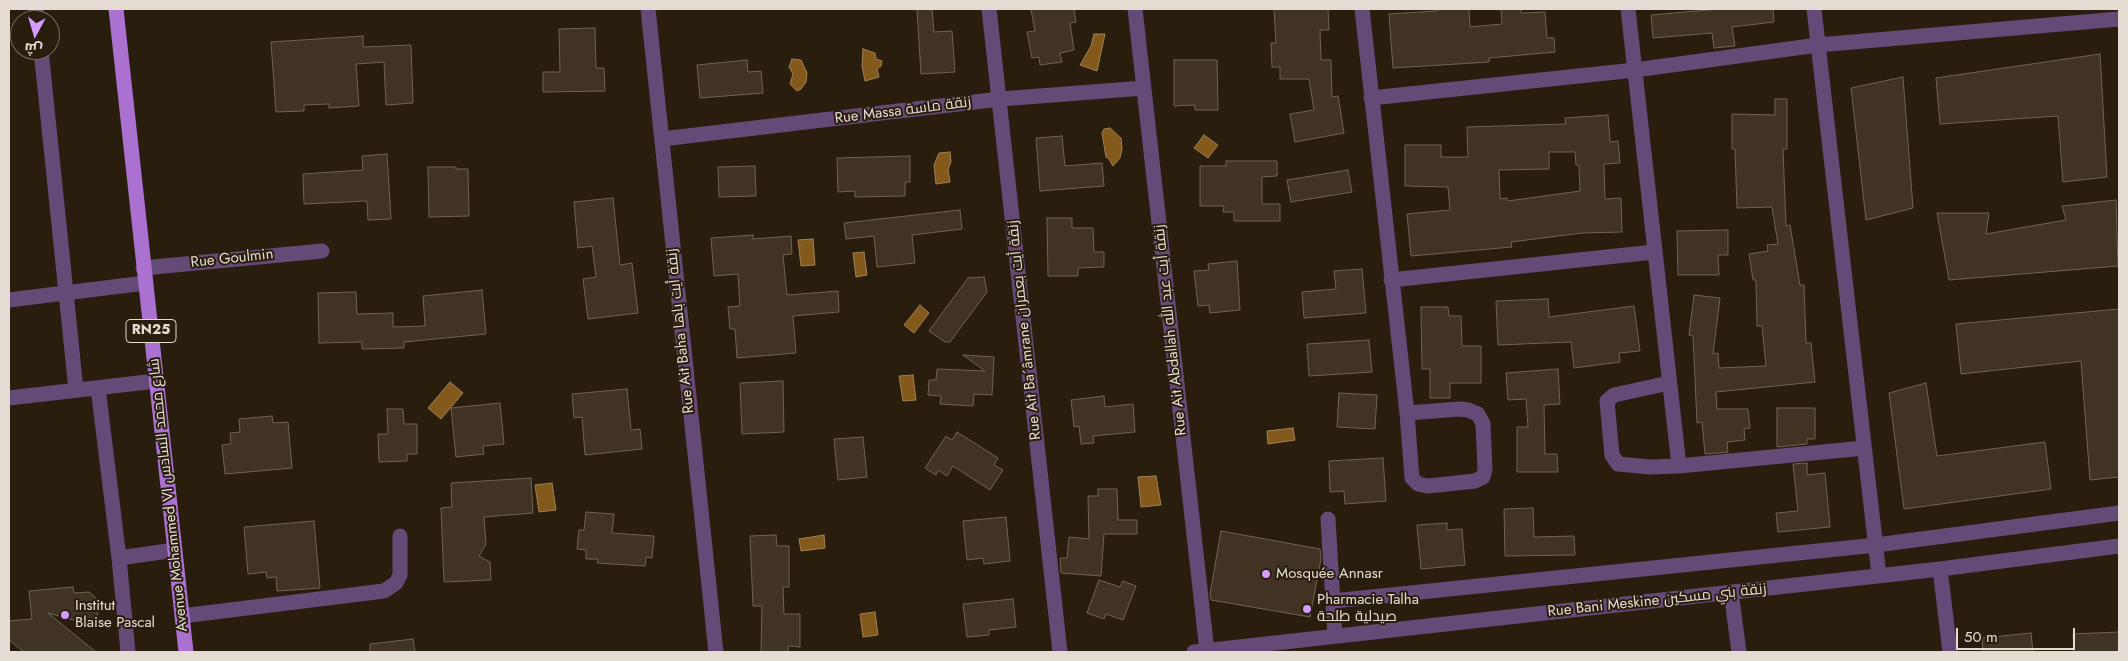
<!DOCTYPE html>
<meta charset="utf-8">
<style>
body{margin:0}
#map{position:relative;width:2128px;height:661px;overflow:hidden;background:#291d0e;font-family:Jost,Cairo,sans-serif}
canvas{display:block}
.frame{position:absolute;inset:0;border:10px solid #e4dcd2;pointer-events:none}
.north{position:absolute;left:10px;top:10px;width:50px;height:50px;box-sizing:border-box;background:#291d0e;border:1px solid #74695c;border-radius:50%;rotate:186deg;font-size:14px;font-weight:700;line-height:20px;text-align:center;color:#e4dcd2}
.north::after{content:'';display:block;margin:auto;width:18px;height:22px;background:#d49cfc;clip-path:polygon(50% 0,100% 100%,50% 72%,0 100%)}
.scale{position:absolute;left:1956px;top:628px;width:119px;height:22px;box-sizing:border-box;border:2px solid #e4dcd2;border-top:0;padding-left:6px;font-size:15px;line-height:18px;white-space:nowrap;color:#e4dcd2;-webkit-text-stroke:4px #291d0e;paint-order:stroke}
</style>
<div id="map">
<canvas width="2128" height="661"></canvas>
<div class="frame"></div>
<div class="north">ش</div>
<div class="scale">50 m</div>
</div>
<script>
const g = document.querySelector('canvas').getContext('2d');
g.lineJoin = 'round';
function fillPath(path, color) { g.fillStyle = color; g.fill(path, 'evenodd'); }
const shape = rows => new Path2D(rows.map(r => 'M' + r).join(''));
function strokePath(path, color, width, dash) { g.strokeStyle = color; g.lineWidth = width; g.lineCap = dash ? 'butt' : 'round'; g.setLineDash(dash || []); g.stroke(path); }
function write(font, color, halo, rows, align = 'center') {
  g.font = font + ' Jost,Cairo,sans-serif'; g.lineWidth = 4; g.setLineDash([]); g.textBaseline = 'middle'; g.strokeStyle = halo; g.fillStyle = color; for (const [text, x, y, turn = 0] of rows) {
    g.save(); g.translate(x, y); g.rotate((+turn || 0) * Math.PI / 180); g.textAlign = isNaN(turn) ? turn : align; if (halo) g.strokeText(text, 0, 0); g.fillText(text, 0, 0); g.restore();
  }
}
const water = shape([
 [1094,34,1105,34,1097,71,1080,65,1091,46,1094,34],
 [863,49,875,53,876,59,882,61,881,66,877,69,879,77,865,81,862,66,863,49],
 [792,59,801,60,807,73,806,82,801,89,797,91,790,84,793,74,789,67,792,59],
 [1110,128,1121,138,1122,148,1120,158,1113,166,1109,159,1106,157,1102,133,1104,129,1110,128],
 [1204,135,1218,145,1208,158,1194,148,1204,135],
 [950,152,951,162,948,169,950,182,936,184,934,165,939,153,950,152],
 [813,239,815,265,801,266,798,240,813,239],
 [864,252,867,275,856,277,853,253,864,252],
 [920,305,929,313,914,333,904,325,920,305],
 [913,375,916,400,903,401,899,376,913,375],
 [450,382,463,393,441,419,428,408,450,382],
 [1293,428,1295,440,1268,444,1267,431,1293,428],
 [1156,476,1161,505,1141,507,1138,477,1156,476],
 [552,483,556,510,539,512,535,485,552,483],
 [824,535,825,548,801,551,799,539,824,535],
 [875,612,878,635,863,637,860,614,875,612]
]);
const building = shape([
 [917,9,932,9,934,32,952,31,955,72,921,74,917,9],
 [1031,9,1074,9,1076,22,1070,23,1074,50,1060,53,1062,62,1040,65,1039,57,1032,58,1027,32,1035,31,1031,9],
 [1274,9,1328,9,1329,30,1320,30,1321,60,1331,60,1332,97,1338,96,1344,133,1295,142,1290,114,1314,110,1309,79,1280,79,1280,67,1272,67,1271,43,1276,43,1274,9],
 [1437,9,1469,9,1470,27,1502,24,1501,9,1521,9,1521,13,1545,12,1547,38,1554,38,1555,52,1489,58,1489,62,1393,68,1389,14,1437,11,1437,9],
 [1719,9,1773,9,1774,22,1732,27,1735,46,1714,48,1712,33,1653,38,1651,15,1719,9],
 [595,28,596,68,604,68,605,91,543,92,543,72,560,72,559,29,595,28],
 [363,36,363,47,411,45,413,103,386,105,384,62,356,64,359,106,329,108,329,104,304,105,304,111,276,112,271,42,363,36],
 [2100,54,2107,177,2063,182,2058,116,1940,124,1936,78,2100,54],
 [747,60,748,72,761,71,763,93,700,98,697,65,747,60],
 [1174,60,1217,60,1218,110,1195,110,1195,105,1174,106,1174,60],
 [1903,77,1913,208,1866,220,1851,88,1903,77],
 [1775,99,1787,99,1787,149,1783,149,1786,226,1790,225,1800,285,1804,285,1806,343,1811,343,1815,382,1716,392,1717,409,1748,409,1750,428,1744,429,1745,440,1727,442,1728,452,1705,454,1702,422,1697,423,1693,336,1689,335,1694,295,1720,298,1713,354,1718,353,1719,368,1766,366,1762,326,1757,326,1756,280,1753,280,1749,254,1768,251,1767,245,1778,244,1772,207,1737,208,1735,149,1732,149,1732,114,1775,115,1775,99],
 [1608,115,1610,142,1618,141,1620,163,1604,164,1605,199,1621,198,1622,232,1582,233,1511,242,1512,247,1411,256,1407,214,1450,210,1448,187,1405,186,1405,145,1441,145,1441,157,1468,157,1467,127,1566,124,1565,118,1608,115],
 [1549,152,1575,152,1576,165,1579,165,1580,191,1508,201,1507,198,1500,199,1499,170,1549,169,1549,152],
 [1062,136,1065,166,1102,163,1104,186,1040,191,1036,138,1062,136],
 [387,154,391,219,368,220,367,201,304,204,303,174,363,170,362,156,387,154],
 [910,156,910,182,905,182,905,196,855,197,855,191,838,192,837,158,910,156],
 [1226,161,1277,161,1277,176,1262,177,1262,204,1280,204,1280,221,1234,221,1234,212,1223,212,1224,206,1200,206,1200,166,1226,166,1226,161],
 [755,166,756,196,719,197,718,167,755,166],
 [428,167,456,167,456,169,468,169,469,216,429,217,428,167],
 [1348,170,1352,192,1291,202,1287,180,1348,170],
 [613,198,620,265,632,263,638,313,588,319,583,279,596,277,592,246,578,248,574,202,613,198],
 [2116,200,2118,266,1949,280,1937,213,1989,213,1986,234,2066,220,2062,206,2116,200],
 [960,210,962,229,912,235,915,263,877,267,874,236,846,239,844,223,960,210],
 [1047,218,1072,218,1072,228,1093,228,1094,252,1104,252,1104,267,1078,268,1078,276,1048,276,1047,218],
 [1728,230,1728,255,1718,255,1719,275,1678,275,1677,231,1728,230],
 [753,235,753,239,791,236,792,254,783,255,787,295,838,291,839,312,793,316,796,353,737,358,735,329,730,329,728,307,740,306,738,274,714,276,711,238,753,235],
 [1237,261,1240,310,1210,313,1209,305,1198,306,1194,271,1209,270,1208,264,1237,261],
 [1362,269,1366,313,1304,318,1302,292,1336,289,1334,271,1362,269],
 [984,277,987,292,950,342,945,342,929,331,968,278,984,277],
 [482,290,486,334,404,342,404,348,362,349,362,342,319,343,318,293,356,292,357,314,393,313,393,327,425,326,423,296,482,290],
 [1548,299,1549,317,1634,306,1640,351,1619,353,1620,362,1574,368,1571,342,1498,345,1496,301,1548,299],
 [1421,307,1448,307,1449,316,1461,316,1462,346,1481,346,1481,383,1450,383,1450,398,1430,398,1430,369,1422,369,1421,307],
 [2119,309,2119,477,2090,480,2081,361,1961,374,1956,324,2119,309],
 [1369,340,1372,372,1309,376,1307,344,1369,340],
 [963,355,994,357,992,395,974,394,973,406,940,404,941,396,928,395,929,380,936,380,937,369,985,371,963,355],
 [1558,369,1560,404,1544,405,1545,454,1557,454,1558,472,1517,472,1517,427,1528,427,1526,399,1508,400,1506,373,1558,369],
 [783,381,784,432,742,434,740,383,783,381],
 [1926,383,1937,456,2045,442,2051,489,1904,509,1889,393,1926,383],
 [627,389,631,430,640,429,642,449,585,455,582,417,574,418,572,394,627,389],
 [1339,393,1377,395,1375,429,1337,427,1339,393],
 [1104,396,1105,407,1133,404,1135,432,1093,436,1094,443,1081,444,1079,426,1074,427,1071,400,1104,396],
 [500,403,504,444,483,446,484,454,456,457,451,408,500,403],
 [1777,408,1815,408,1815,439,1807,439,1807,444,1777,447,1777,408],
 [387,409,403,409,404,424,417,424,417,454,407,454,407,461,379,462,378,434,388,434,387,409],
 [272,416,273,423,288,422,292,468,225,474,222,445,231,444,230,433,240,432,239,419,272,416],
 [957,432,998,458,994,465,1003,470,990,490,953,466,947,476,938,470,936,475,925,468,946,436,952,440,957,432],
 [863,437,867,477,838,480,834,439,863,437],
 [1383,458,1386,501,1345,504,1344,491,1330,492,1329,461,1383,458],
 [1807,463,1807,475,1825,473,1830,527,1778,532,1776,513,1798,511,1793,464,1807,463],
 [531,478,533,513,484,517,486,544,479,556,490,562,491,580,444,582,441,508,452,507,451,483,531,478],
 [1098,489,1117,489,1118,520,1137,520,1137,534,1104,534,1101,576,1061,573,1060,558,1067,558,1069,537,1089,539,1088,496,1098,496,1098,489],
 [1533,508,1534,537,1574,536,1575,555,1505,556,1504,509,1533,508],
 [586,512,614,514,612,533,654,536,652,558,646,557,645,566,597,563,598,559,586,559,586,550,577,549,579,530,584,530,586,512],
 [1006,517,1010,561,984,564,983,558,967,560,963,521,1006,517],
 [314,521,320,588,277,591,276,577,267,578,266,572,248,574,244,527,314,521],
 [1447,523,1447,530,1462,529,1465,565,1421,569,1417,525,1447,523],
 [1221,531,1320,549,1321,559,1310,617,1211,600,1210,594,1221,531],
 [776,535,777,546,789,546,789,587,783,587,784,614,800,614,800,647,788,646,788,652,761,652,762,606,753,606,750,536,776,535],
 [1099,580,1120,587,1123,581,1136,586,1123,620,1106,614,1104,619,1087,613,1099,580],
 [73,587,74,593,89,592,99,601,100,609,97,612,99,627,48,613,96,652,24,652,9,640,9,621,32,619,29,591,73,587],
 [1013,599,1016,627,989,630,989,635,967,637,963,604,1013,599],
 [2119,632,2119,652,2074,652,2073,634,2119,632],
 [2031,633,2033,652,1983,652,1982,638,2031,633],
 [413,639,415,652,370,652,370,644,413,639]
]);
const minor = shape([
 [36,9,37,20],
 [648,9,716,652],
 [989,9,1060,652],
 [1135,9,1207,651],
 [1362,9,1407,413,1412,478,1418,484,1428,486,1475,481,1483,477,1485,469,1483,424,1478,414,1468,410,1460,409,1407,413],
 [1628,9,1679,466],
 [1814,9,1879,575],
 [41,50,76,390],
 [1371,98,1635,70,1818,45,2119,19],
 [662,139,1000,99,1144,88],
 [143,268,322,251],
 [1391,280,1654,252],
 [9,300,145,283],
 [1669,383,1614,395,1607,401,1612,455,1618,464,1650,467,1679,466,1864,448],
 [98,388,119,558,128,652],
 [9,398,156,381],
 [1328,519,1335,636],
 [119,558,175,550],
 [1940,569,1950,652],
 [1731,592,1739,652],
 [1333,601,1876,545,2119,513],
 [182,616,384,591,396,583,400,575,400,536],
 [1194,652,1940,569,2119,546]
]);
const major = shape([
 [116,9,186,652]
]);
const markers = [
 [1266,574,5,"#d49cfc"],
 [1307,609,5,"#d49cfc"],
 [65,615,5,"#d49cfc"]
];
const shields = [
 [151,331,50]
];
const shieldNames = [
 ["RN25",151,331]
];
const streetNames = [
 ["Rue Massa زنقة ماسة",903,111,-7],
 ["Rue Goulmin",232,259,-6],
 ["Rue Ait Ba´âmrane زنقة أيت بعمران",1025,330,-96],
 ["Rue Ait Abdallah زنقة أيت عبد الله",1171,330,-96],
 ["Rue Ait Baha زنقة أيت باها",681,331,-96],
 ["Avenue Mohammed VI شارع محمد السادس",169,495,-96],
 ["Rue Bani Meskine زنقة بني مسكين",1657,601,-6]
];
const poiNames = [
 ["Mosquée Annasr",1276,574],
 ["Pharmacie Talha",1317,600],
 ["صيدلية طلحة",1317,617],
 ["Institut",75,606],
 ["Blaise Pascal",75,623]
];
fillPath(water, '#835a1c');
strokePath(water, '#a08153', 1);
fillPath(building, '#403323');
strokePath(building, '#716351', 1);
strokePath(minor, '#654a78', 15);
strokePath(major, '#aa71d1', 15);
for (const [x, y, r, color] of markers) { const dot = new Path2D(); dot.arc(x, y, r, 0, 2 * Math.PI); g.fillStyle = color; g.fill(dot); strokePath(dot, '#291d0e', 2); }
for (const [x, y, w] of shields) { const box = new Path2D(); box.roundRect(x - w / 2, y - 11.5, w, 23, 4); g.fillStyle = '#291d0e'; g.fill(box); strokePath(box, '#e4dcd2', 1); }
write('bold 14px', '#e4dcd2', null, shieldNames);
write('15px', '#e4dcd2', '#291d0e', streetNames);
write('15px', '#e4dcd2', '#291d0e', poiNames, 'left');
</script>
